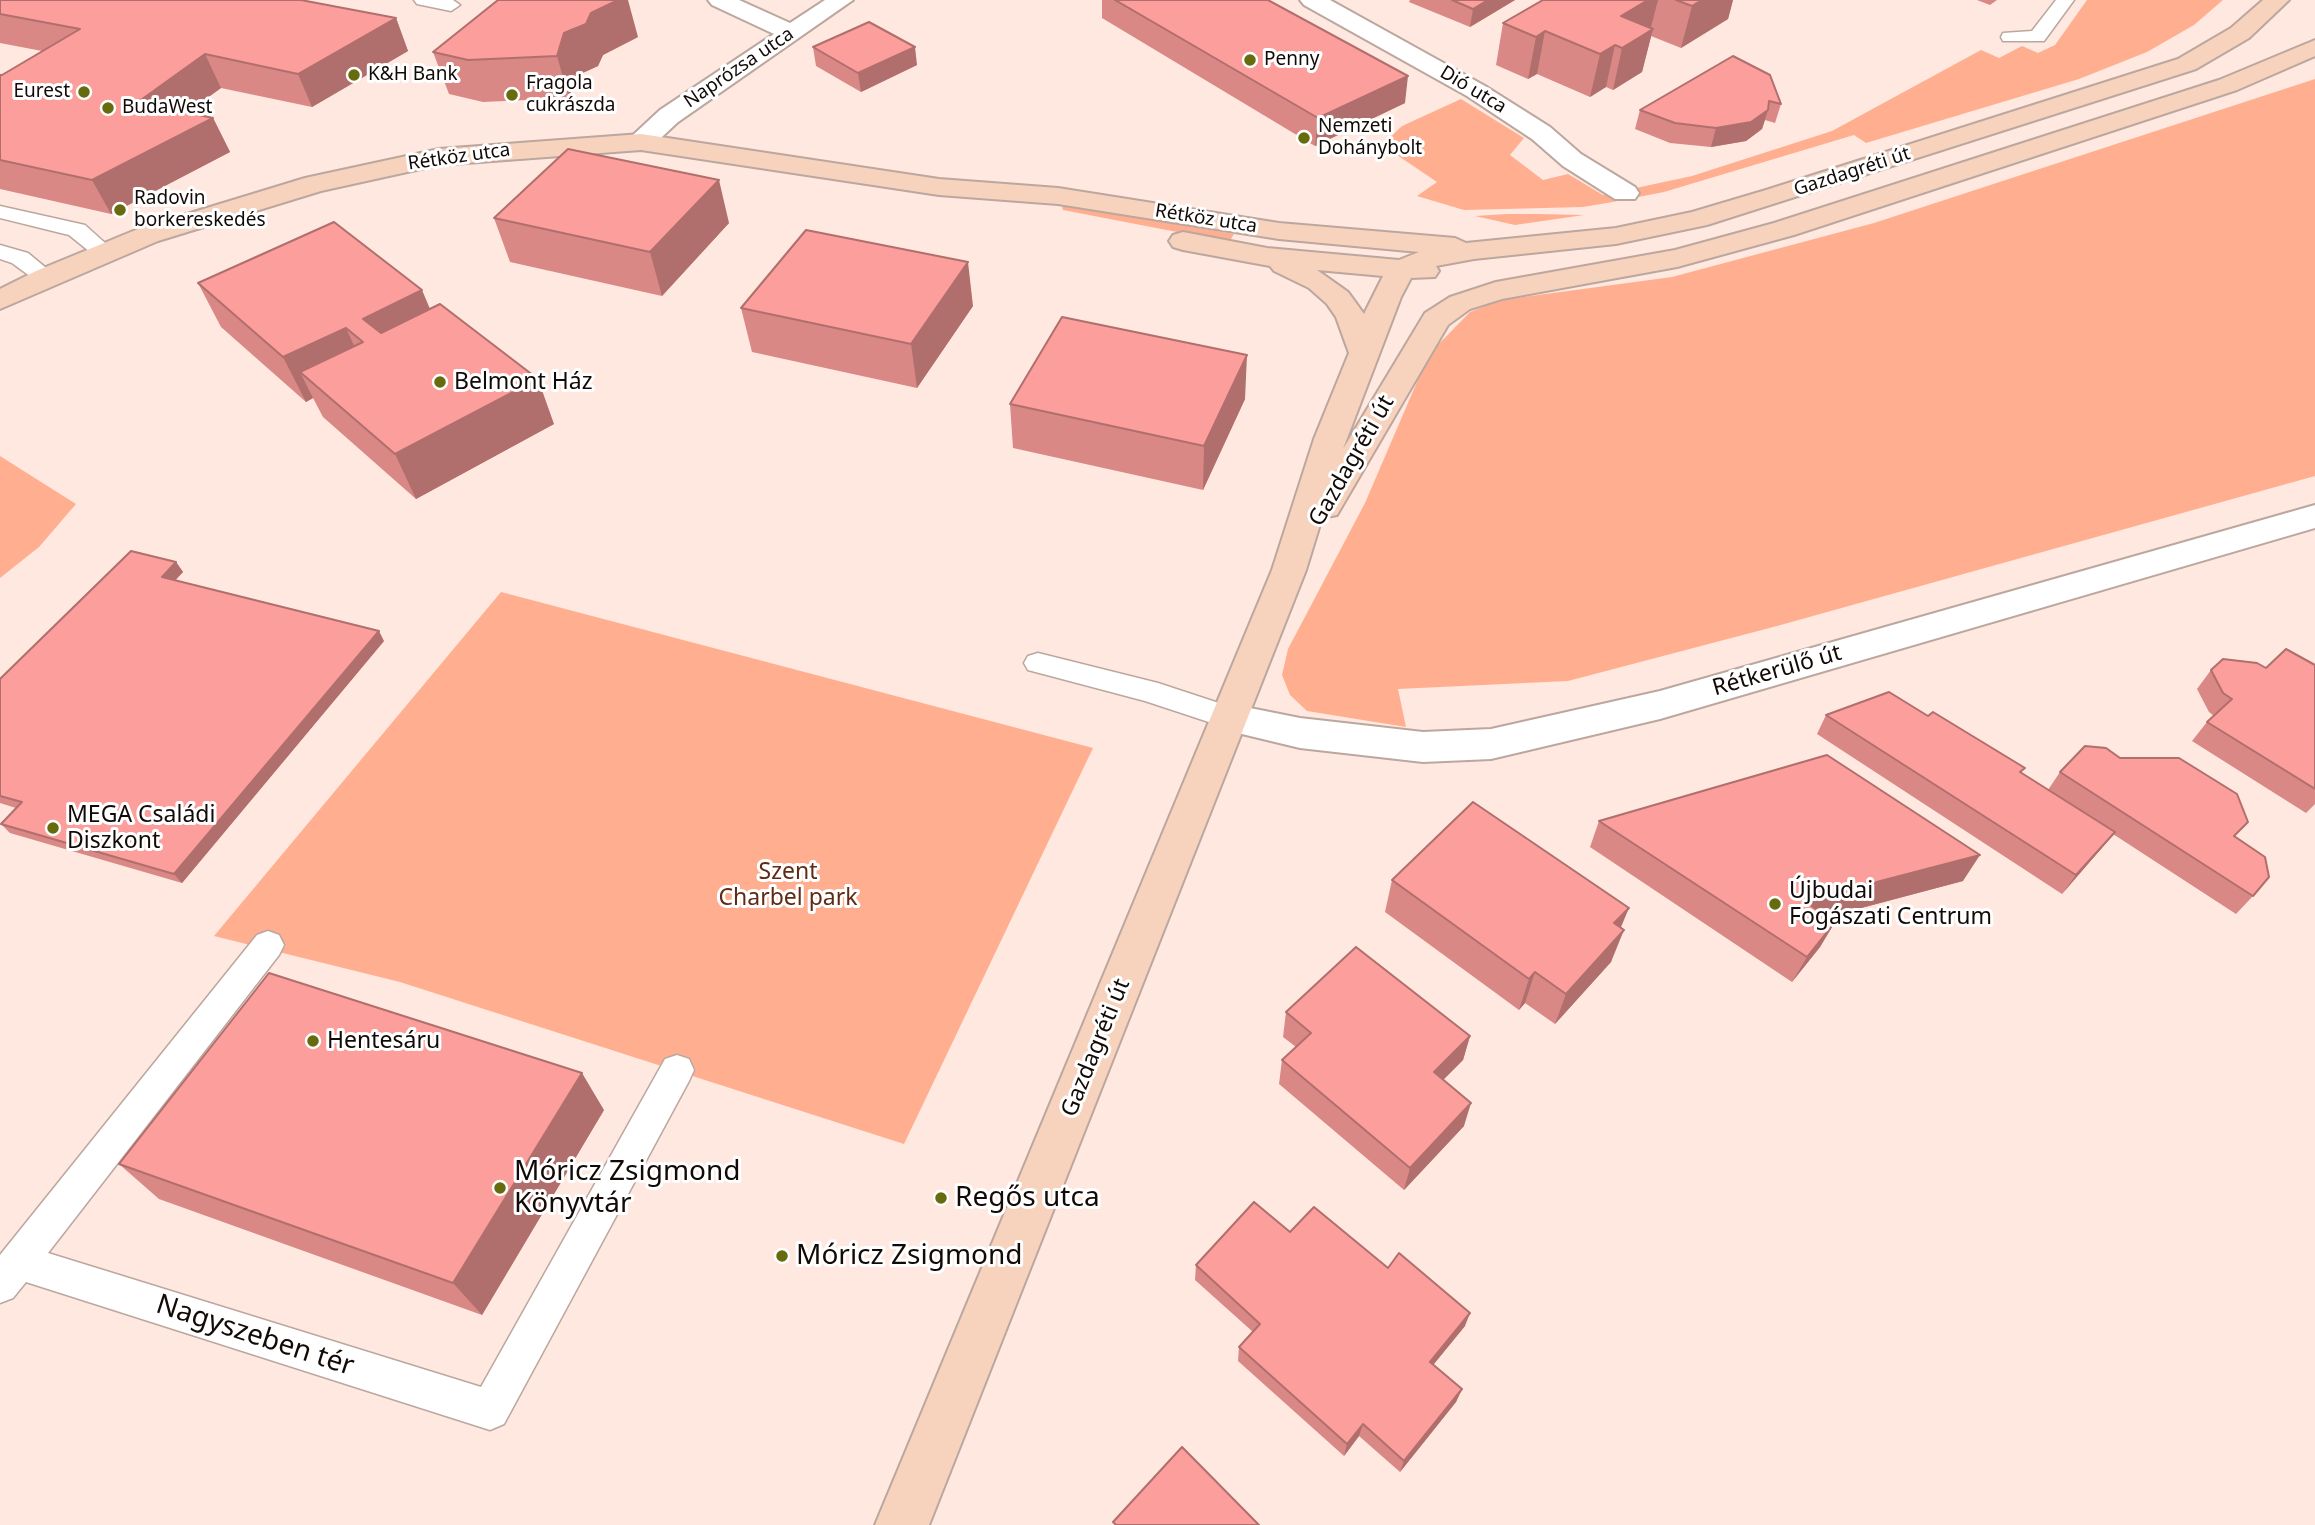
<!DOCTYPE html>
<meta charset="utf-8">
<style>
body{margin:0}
canvas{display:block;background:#fee8df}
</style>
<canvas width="2315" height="1525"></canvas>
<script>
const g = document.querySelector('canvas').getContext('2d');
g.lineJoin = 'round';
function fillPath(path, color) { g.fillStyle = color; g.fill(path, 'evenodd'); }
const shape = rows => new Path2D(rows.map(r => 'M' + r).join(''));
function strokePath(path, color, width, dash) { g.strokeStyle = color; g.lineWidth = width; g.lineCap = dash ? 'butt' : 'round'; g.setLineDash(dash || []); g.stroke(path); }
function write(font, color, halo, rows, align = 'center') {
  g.font = font + ' "Noto Sans",sans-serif'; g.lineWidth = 6; g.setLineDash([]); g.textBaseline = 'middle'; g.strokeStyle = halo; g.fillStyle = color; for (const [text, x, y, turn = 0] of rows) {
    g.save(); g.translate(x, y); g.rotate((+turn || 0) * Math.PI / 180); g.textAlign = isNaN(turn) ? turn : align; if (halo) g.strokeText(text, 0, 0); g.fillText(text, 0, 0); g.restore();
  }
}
const green = shape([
 [2087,0,2223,0,2194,25,2147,52,2079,79,1866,143,1854,135,1664,192,1607,203,1583,207,1464,210,1417,196,1437,182,1382,145,1402,126,1461,99,1524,138,1510,155,1543,180,1568,174,1603,195,1692,176,1832,131,1981,50,1999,58,2022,46,2038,53,2055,45],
 [2315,79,2315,476,1777,626,1568,681,1398,689,1406,727,1307,711,1290,695,1282,675,1288,649,1365,503,1429,354,1470,312,1501,300,1672,277,1874,223],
 [1067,206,1234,234,1229,242,1063,210,1062,207],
 [1507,214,1537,214,1584,215,1515,225,1475,216],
 [0,456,76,504,39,547,0,578],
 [501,592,1093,748,904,1144,400,982,214,936]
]);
const lane = shape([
 [414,0,453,0,460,5,451,11,417,4,414,0],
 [2056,0,2074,0,2044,41,2003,41,2001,37,2003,33,2032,31,2056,0],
 [0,206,85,225,114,251,111,256,95,256,69,235,0,218,0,206],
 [0,245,28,253,57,277,54,282,38,282,12,263,0,259,0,245],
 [1038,653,1158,683,1240,710,1245,718,1240,726,1230,729,1145,701,1028,670,1024,663,1028,656,1038,653],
 [268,931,279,935,284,945,279,955,48,1253,481,1387,665,1059,677,1055,689,1059,694,1070,689,1081,504,1424,490,1430,26,1282,13,1298,0,1303,0,1255,257,935,268,931]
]);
const street = shape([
 [708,0,739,0,790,23,825,0,853,0,678,122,650,148,632,148,628,142,632,136,660,110,774,34,712,5,708,0],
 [1300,0,1330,0,1485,86,1550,127,1581,154,1635,187,1639,193,1635,199,1615,199,1563,166,1532,139,1467,96,1304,5,1300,0],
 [2315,505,2315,528,1660,719,1491,759,1423,762,1300,748,1217,728,1211,718,1217,708,1230,704,1300,718,1423,732,1491,729,1660,691,2315,505]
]);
const secondary = shape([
 [2263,0,2289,0,2249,38,2196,69,1707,225,1616,244,1474,259,1436,266,1439,271,1435,277,1411,278,1401,297,1343,449,1425,313,1450,297,1496,282,1675,250,1774,223,2219,80,2315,40,2315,56,2237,90,1794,235,1677,267,1502,299,1470,309,1448,325,1337,515,1322,518,1306,570,929,1525,875,1525,1272,570,1314,439,1349,353,1336,317,1327,304,1309,288,1274,271,1270,266,1183,250,1173,247,1169,241,1173,235,1183,232,1267,248,1399,260,1419,252,1279,239,1058,204,939,195,641,150,439,165,321,191,158,241,0,309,0,289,36,271,138,229,305,178,439,149,641,134,939,179,1058,188,1279,223,1455,238,1466,243,1616,228,1692,212,1766,190,2178,59,2231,28,2263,0],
 [1317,270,1383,276,1364,314,1348,292,1317,270]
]);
const wall = shape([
 [0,0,396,18,408,51,312,107,221,88,187,112,213,118,230,152,111,214,0,189,0,75,2,75,42,51,0,43],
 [1102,0,1268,0,1405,103,1315,146,1102,18],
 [1410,0,1515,0,1470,27,1409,2],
 [1543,0,1733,0,1728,19,1681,48,1651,36,1642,72,1613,90,1606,87,1590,97,1537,74,1528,79,1496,65,1503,23],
 [1977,0,1997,0,1990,5],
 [638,37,603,55,598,66,576,76,569,98,483,102,449,94,433,52],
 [813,47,917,65,861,92,816,66],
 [1733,56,1781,104,1775,123,1765,120,1762,129,1746,141,1711,147,1670,143,1635,129,1640,110],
 [494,218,729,223,662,296,510,262],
 [198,283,430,309,554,424,416,499,323,417,313,398,306,402,221,327],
 [973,306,917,388,752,352,741,308],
 [1245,399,1203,490,1013,448,1010,404],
 [176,562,183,572,175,581,384,641,182,883,10,833,1,824,16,808,0,803,0,679],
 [2315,665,2315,804,2306,813,2192,741,2207,722,2214,716,2209,712,2197,689,2211,670],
 [1826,715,2022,773,2048,790,2060,772,2235,837,2253,896,2236,914,2113,834,2100,850,2062,894,1817,734],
 [1599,821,1963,881,1827,917,1835,922,1820,947,1792,982,1590,847],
 [1392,880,1620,928,1611,962,1555,1024,1525,1003,1519,1010,1385,912],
 [1286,1012,1470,1036,1463,1060,1443,1080,1464,1126,1404,1190,1279,1084,1282,1060,1296,1047,1283,1037],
 [604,1110,482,1315,159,1199,119,1164],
 [1290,1232,1388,1268,1465,1326,1433,1365,1462,1389,1456,1402,1400,1472,1359,1436,1344,1456,1238,1361,1239,1347,1253,1332,1195,1280,1196,1265]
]);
const shadedWall = shape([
 [618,0,628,0,638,37,603,55,598,66,576,76,569,98,557,56,564,33,591,13],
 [1488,0,1515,0,1470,27,1473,9],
 [1648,0,1658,0,1650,31,1653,29,1642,72,1613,90,1622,48,1615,45,1606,87,1590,97,1600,54,1621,16],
 [1702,0,1733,0,1728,19,1681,48,1692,6],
 [396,18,408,51,312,107,298,74],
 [1545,31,1537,74,1528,79,1536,37],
 [915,47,917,65,861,92,858,73],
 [205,54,221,88,155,136,138,102],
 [1408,76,1405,103,1315,146,1318,118],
 [1768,110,1762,129,1746,141,1711,147,1716,128],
 [213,118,230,152,111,214,92,180],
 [719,180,729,223,662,296,650,252],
 [968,262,973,306,917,388,911,344],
 [422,290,441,335,383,363,363,319],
 [346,328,366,372,300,372,313,398,306,402,283,357],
 [1247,355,1245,399,1203,490,1204,446],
 [538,379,554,424,416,499,395,454],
 [176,562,183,572,168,587,162,577],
 [379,631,384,641,182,883,174,874],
 [2115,832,2100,850,2062,894,2076,875],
 [1980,855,1963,881,1790,927,1804,901],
 [1629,908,1616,939,1624,930,1611,962,1555,1024,1566,994,1614,923],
 [1835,922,1820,947,1792,982,1807,957],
 [1535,972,1525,1003,1519,1010,1529,979],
 [1470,1036,1463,1060,1427,1096,1434,1072],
 [582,1073,604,1110,482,1315,453,1283],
 [1471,1103,1464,1126,1404,1190,1410,1168],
 [1470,1313,1465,1326,1425,1375,1430,1362],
 [1462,1389,1456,1402,1400,1472,1404,1461],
 [1363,1424,1359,1436,1344,1456,1347,1444]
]);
const building = shape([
 [0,0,301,0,396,18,298,74,205,54,138,102,213,118,92,180,0,160,0,75,2,75,80,29,0,14,0,0],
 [498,0,618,0,591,13,586,24,564,33,557,56,468,60,433,52,498,0],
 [1115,0,1268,0,1408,76,1318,118,1115,0],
 [1452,0,1488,0,1473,9,1452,0],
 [1543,0,1648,0,1621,16,1653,29,1622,48,1615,45,1600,54,1545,31,1536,37,1503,23,1543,0],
 [1676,0,1702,0,1692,6,1676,0],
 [869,22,915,47,858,73,813,47,869,22],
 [1733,56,1770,75,1781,104,1769,101,1768,110,1751,122,1716,128,1675,123,1640,110,1733,56],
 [568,149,719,180,650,252,494,218,568,149],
 [334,222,422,290,363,319,381,333,440,304,538,379,395,454,300,372,363,342,346,328,283,357,198,283,334,222],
 [806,230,968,262,911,344,741,308,806,230],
 [1062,317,1247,355,1204,446,1010,404,1062,317],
 [131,551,176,562,162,577,379,631,174,874,1,824,22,802,0,796,0,679,131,551],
 [2286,649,2315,665,2315,789,2207,722,2232,699,2223,693,2211,670,2223,659,2257,663,2266,668,2286,649],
 [1889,692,1928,716,1933,712,2025,768,2020,772,2115,832,2076,875,1826,715,1889,692],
 [2085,746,2106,748,2120,758,2179,758,2237,794,2248,822,2234,836,2265,857,2269,877,2253,896,2060,772,2085,746],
 [1827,755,1980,855,1804,901,1835,922,1807,957,1599,821,1827,755],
 [1473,802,1629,908,1614,923,1624,930,1566,994,1535,972,1529,979,1392,880,1473,802],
 [1356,947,1470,1036,1434,1072,1471,1103,1410,1168,1282,1060,1311,1033,1286,1012,1356,947],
 [269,973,582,1073,453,1283,119,1164,269,973],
 [1254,1202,1290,1232,1314,1207,1388,1268,1399,1253,1470,1313,1430,1362,1462,1389,1404,1461,1363,1424,1347,1444,1239,1347,1260,1324,1196,1265,1254,1202],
 [1182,1447,1259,1525,1116,1525,1113,1522,1182,1447]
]);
const markers = [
 [1250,60,7,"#666b0e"],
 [354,75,7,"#666b0e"],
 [84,92,7,"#666b0e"],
 [512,95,7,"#666b0e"],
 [108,108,7,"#666b0e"],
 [1304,138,7,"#666b0e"],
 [120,210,7,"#666b0e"],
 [440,382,7,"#666b0e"],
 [53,828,7,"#666b0e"],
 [1775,904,7,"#666b0e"],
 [313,1041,7,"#666b0e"],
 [500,1188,7,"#666b0e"],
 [941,1198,7,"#666b0e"],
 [782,1256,7,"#666b0e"]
];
const farPoinames = [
 ["Penny",1264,60],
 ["K&H Bank",368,75],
 ["Fragola",526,84],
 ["cukrászda",526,106],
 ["Eurest",70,92,"right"],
 ["BudaWest",122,108],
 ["Nemzeti",1318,127],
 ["Dohánybolt",1318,149],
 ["Radovin",134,199],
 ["borkereskedés",134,221]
];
const farStreetnames = [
 ["Naprózsa utca",739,68,-34],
 ["Dió utca",1473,90,31],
 ["Rétköz utca",459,157,-8],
 ["Gazdagréti út",1852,172,-18],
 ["Rétköz utca",1206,219,9]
];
const poiNames = [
 ["Belmont Ház",454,382],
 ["MEGA Családi",67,815],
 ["Diszkont",67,841],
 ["Újbudai",1789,891],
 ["Fogászati Centrum",1789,917],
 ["Hentesáru",327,1041]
];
const streetNames = [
 ["Gazdagréti út",1352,461,-60],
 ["Rétkerülő út",1777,671,-16],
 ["Gazdagréti út",1096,1048,-68]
];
const parkNames = [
 ["Szent",788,872],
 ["Charbel park",788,898]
];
const nearPoinames = [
 ["Móricz Zsigmond",514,1172],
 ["Könyvtár",514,1204],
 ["Regős utca",955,1198],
 ["Móricz Zsigmond",796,1256]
];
const nearStreetnames = [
 ["Nagyszeben tér",255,1336,18]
];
fillPath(green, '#ffaf90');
strokePath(lane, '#bca79f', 3);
strokePath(street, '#bca79f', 4);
strokePath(secondary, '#bca79f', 4);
fillPath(lane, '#fff');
fillPath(street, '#fff');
fillPath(secondary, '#f7d3be');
fillPath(wall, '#d98886');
fillPath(shadedWall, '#b06f6d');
fillPath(building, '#fc9e9c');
strokePath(building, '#b06f6d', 2);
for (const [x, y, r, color] of markers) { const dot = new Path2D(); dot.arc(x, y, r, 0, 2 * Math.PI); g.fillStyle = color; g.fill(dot); strokePath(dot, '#fff', 2.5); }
write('19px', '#110a07', '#fff', farPoinames, 'left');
write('19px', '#110a07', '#fff', farStreetnames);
write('23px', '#110a07', '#fff', poiNames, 'left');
write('23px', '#110a07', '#fff', streetNames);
write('23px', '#602a14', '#fff', parkNames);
write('28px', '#110a07', '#fff', nearPoinames, 'left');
write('28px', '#110a07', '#fff', nearStreetnames);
</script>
